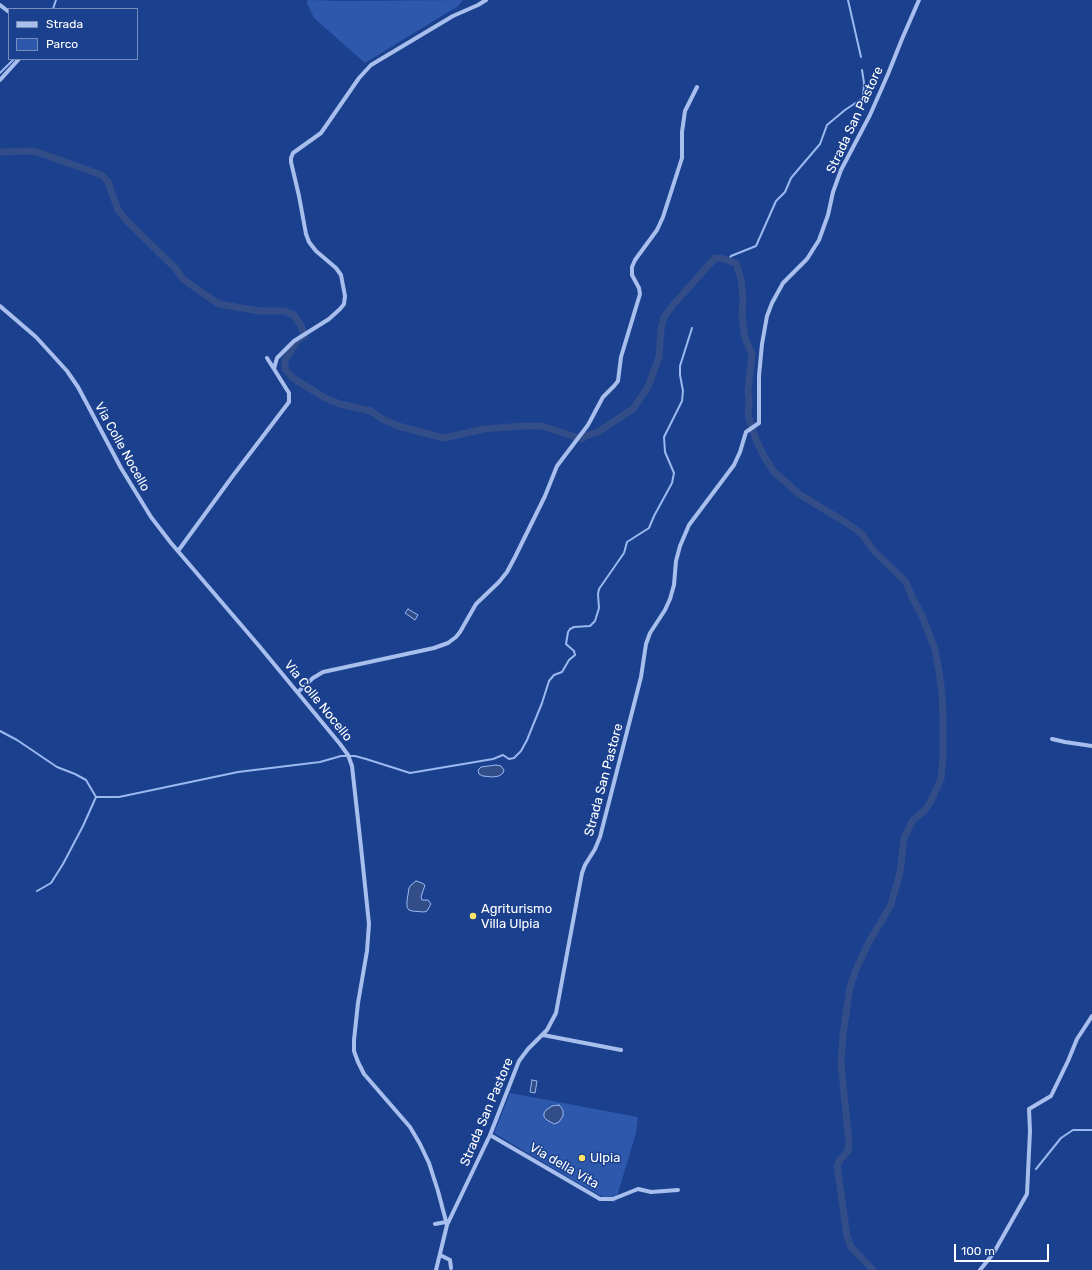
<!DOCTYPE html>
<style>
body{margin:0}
#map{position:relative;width:1092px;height:1270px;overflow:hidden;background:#1b408e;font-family:Rubik,sans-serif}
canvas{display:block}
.legend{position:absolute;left:8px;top:8px;width:130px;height:52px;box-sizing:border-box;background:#1b408e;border:1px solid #768cbb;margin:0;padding:5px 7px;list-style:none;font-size:12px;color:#fff}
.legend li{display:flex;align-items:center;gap:8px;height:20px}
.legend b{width:20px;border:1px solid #768cbb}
.scale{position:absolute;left:954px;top:1244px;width:95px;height:18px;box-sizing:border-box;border:2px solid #fff;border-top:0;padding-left:5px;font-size:12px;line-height:14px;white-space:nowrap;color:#fff;-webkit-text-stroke:3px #1b408e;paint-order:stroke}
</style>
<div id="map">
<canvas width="1092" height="1270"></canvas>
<ul class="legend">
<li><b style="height:5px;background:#a8bfee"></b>Strada</li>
<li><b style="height:11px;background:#2e58ac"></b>Parco</li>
</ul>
<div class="scale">100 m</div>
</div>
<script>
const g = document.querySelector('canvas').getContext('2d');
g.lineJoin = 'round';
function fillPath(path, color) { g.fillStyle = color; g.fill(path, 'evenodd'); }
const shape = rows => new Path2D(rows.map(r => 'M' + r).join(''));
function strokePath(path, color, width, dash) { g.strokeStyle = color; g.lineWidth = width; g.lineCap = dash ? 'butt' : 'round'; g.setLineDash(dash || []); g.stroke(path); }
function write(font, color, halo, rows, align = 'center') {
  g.font = font + ' Rubik,sans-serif'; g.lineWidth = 3; g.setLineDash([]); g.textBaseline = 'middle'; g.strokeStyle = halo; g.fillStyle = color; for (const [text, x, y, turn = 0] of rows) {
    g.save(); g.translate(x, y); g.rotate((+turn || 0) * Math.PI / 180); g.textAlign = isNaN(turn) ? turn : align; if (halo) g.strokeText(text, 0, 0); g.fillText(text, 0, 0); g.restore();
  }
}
const green = shape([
 [310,0,344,1,463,0,458,6,365,63,314,18,306,1],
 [510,1093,638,1117,636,1133,615,1203,578,1183,494,1133]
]);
const water = shape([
 [408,609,418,615,415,620,405,613,408,609],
 [496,765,501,766,504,770,503,773,499,776,493,777,483,776,479,774,478,770,481,767,496,765],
 [416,881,422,883,425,885,421,897,422,900,428,900,431,904,427,911,424,912,412,911,409,910,407,907,407,901,409,888,411,885,416,881],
 [532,1080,537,1081,535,1093,530,1092,532,1080],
 [559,1105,563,1110,563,1116,559,1122,554,1124,547,1120,544,1117,544,1113,546,1110,552,1106,559,1105]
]);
const stream = shape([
 [848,0,861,57],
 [53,9,56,0],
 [0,73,14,59],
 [728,261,731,256,756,246,776,201,785,192,791,178,820,144,827,125,845,110,863,98,864,83,862,70],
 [0,731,17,740,57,767,75,774,86,780,96,797],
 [96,797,119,797,238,772,320,762,341,756,355,756,366,759,410,773,493,759,503,755,509,759,514,758,521,751,527,740,542,703,549,681,554,675,562,672,569,660,575,655,574,651,566,644,568,632,570,629,574,627,590,626,595,621,599,608,598,594,599,589,624,553,627,542,649,528,654,516,672,483,674,473,665,452,664,437,682,401,683,391,680,375,680,366,692,328],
 [37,891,51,883,63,864,83,826,96,797],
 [1036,1169,1061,1138,1073,1130,1092,1130]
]);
const canal = shape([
 [0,152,27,151,37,152,102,175,108,182,118,210,127,221,176,269,183,279,201,292,219,304,259,311,285,311,294,315,301,326,305,335,297,341,285,360,285,369,293,378,325,398,340,404,371,411,382,419,398,426,444,438,484,429,523,426,542,426,582,439,585,436,598,432,633,409,648,387,659,357,661,329,664,317,673,305,715,258,720,258,736,263,741,280,743,298,742,315,745,338,752,354,748,391,749,402,748,415,756,440,765,458,774,472,799,494,845,522,862,534,873,550,906,582,913,599,922,616,935,649,939,671,942,693,943,717,943,759,941,779,930,803,924,811,913,820,904,838,900,872,891,905,870,940,857,967,850,987,843,1034,841,1064,849,1143,848,1151,840,1160,837,1165,847,1236,851,1247,873,1270]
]);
const minor = shape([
 [0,5,9,12],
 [0,80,19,59],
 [0,306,36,337,67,371,78,387,121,468,151,517,171,543,260,647,340,744,348,755,352,766,361,847,369,924,367,951,358,1003,354,1040,354,1051,358,1062,364,1074,410,1127,420,1144,429,1163,438,1191,447,1225,436,1270],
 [267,358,274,369],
 [178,551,232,477,289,402,289,393,274,369,275,365,277,358,294,341,329,319,340,309,344,304,345,296,341,275,336,268,316,251,309,242,306,234,299,196,291,162,291,158,293,153,321,133,359,78,371,65,453,16,478,5,486,0],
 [298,692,313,678,323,672,434,648,448,643,456,637,460,632,476,604,499,582,507,572,515,557,545,496,557,466,588,425,603,397,614,386,618,381,621,357,640,294,639,288,632,275,632,267,635,260,657,230,663,217,682,158,682,132,685,111,697,87],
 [1052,739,1065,742,1092,746],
 [543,1035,621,1050],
 [490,1135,600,1199,613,1199,638,1189,651,1192,678,1190],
 [435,1224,446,1222],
 [447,1225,490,1135,519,1061,528,1049,547,1030,556,1013,582,873,585,865,595,849,600,837,641,677,646,644,650,633,665,610,670,599,674,585,676,561,680,546,689,525,734,465,740,452,746,432,759,423,759,376,762,344,767,316,772,303,783,283,807,259,819,240,828,215,833,192,841,170,870,115,888,74,902,39,919,0],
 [440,1255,450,1260,451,1268],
 [980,1270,993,1254,1027,1194,1030,1131,1029,1109,1051,1096,1068,1061,1077,1039,1092,1016]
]);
const markers = [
 [473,916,4,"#ffe565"],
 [582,1158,4,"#ffe565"]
];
const streetNames = [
 ["Strada San Pastore",855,120,-65],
 ["Via Colle Nocello",122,447,61],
 ["Via Colle Nocello",318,701,51],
 ["Strada San Pastore",604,780,-75],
 ["Strada San Pastore",487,1112,-67],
 ["Via della Vita",564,1166,30]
];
const poiNames = [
 ["Agriturismo",481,909],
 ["Villa Ulpia",481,924],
 ["Ulpia",590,1158]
];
fillPath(green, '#2e58ac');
fillPath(water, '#324d87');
strokePath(water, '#9bb8f0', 1);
strokePath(stream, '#9bb8f0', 2);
strokePath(canal, '#324d87', 7);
strokePath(minor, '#a8bfee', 4);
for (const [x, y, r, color] of markers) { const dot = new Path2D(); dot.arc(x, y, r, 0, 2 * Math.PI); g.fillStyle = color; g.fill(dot); strokePath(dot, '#1b408e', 1.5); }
write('13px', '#fff', '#1b408e', streetNames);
write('13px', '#fff', '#1b408e', poiNames, 'left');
</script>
